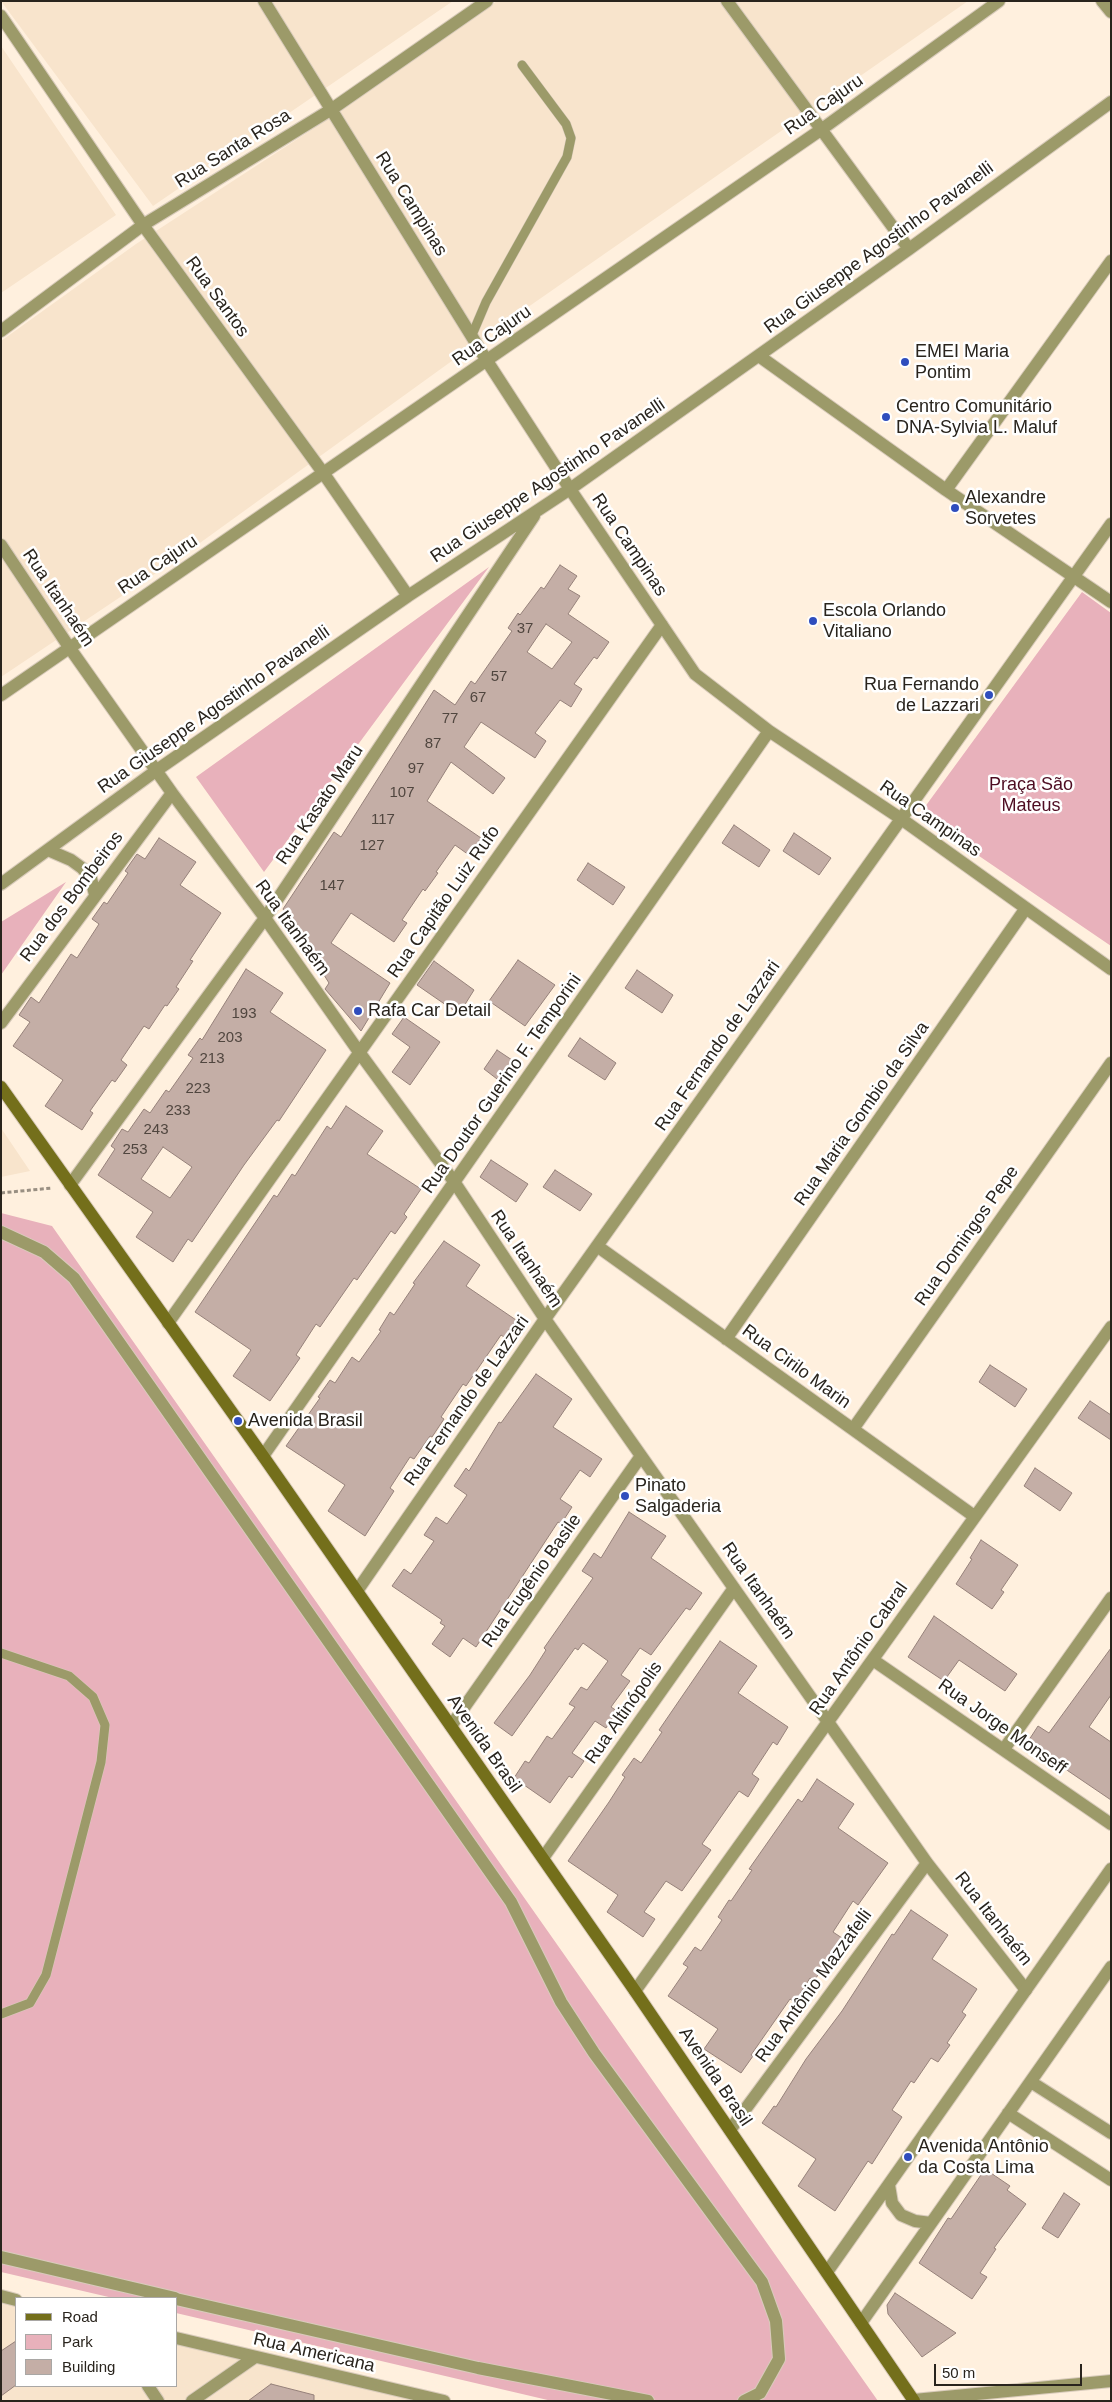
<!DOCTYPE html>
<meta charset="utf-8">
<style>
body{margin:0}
#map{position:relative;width:1112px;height:2402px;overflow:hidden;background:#fff0de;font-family:Arial,sans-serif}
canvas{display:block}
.frame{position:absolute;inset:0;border:2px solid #29241d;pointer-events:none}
.legend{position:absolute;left:15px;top:2297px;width:162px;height:90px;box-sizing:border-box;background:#fff;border:1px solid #a9a7a5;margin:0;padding:6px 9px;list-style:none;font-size:15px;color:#29241d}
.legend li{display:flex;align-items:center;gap:10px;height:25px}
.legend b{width:25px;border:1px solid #a9a7a5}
.scale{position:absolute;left:934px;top:2364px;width:148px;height:22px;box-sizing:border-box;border:2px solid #29241d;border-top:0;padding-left:6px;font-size:15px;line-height:18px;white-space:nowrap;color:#29241d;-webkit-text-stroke:4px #fff;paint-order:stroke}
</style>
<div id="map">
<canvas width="1112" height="2402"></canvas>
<div class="frame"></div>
<ul class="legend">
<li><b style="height:6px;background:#746f1b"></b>Road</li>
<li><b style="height:14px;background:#e8b1bb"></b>Park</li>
<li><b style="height:14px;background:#c4aea6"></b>Building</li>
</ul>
<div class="scale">50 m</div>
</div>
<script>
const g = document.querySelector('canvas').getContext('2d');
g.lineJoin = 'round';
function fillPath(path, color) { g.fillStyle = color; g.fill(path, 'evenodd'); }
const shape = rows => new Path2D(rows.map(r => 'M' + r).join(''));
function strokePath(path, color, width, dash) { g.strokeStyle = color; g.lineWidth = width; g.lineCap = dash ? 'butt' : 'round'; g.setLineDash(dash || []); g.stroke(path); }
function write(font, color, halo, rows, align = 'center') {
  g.font = font + ' Arial,sans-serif'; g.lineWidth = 5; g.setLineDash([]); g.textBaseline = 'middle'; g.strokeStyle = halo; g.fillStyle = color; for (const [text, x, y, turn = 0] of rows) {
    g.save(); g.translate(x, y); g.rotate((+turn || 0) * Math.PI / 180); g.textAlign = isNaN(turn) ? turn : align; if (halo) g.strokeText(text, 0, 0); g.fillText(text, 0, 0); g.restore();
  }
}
const built = shape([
 [1,1,453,1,153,206],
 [497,1,968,1,485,337,186,553,1,677,1,341,136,244,319,125],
 [1,46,116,215,1,293],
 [1,1128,30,1171,1,1177],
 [1,2296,16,2300,16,2386,176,2386,176,2338,444,2401,1,2401]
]);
const green = shape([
 [489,567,264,872,196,777],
 [1082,592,1111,613,1111,946,919,815],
 [66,882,1,975,1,922],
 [1,1213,52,1226,878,2401,552,2401,176,2313,176,2298,113,2298,1,2272]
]);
const building = shape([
 [560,565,577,576,568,589,580,596,568,614,609,642,597,659,594,657,574,684,582,689,571,707,560,700,535,733,546,741,535,758,481,722,464,747,505,778,493,794,451,762,427,801,481,838,469,855,455,845,436,872,438,873,425,891,423,889,402,920,407,923,394,942,351,913,331,943,390,983,361,1031,325,989,329,983,283,909,334,832,341,837,434,690,455,705,471,681,475,684,498,651,512,631,508,628,518,613,520,615,541,587,544,589,560,565],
 [546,624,572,642,552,669,527,652,546,624],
 [734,825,770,850,759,867,722,843,734,825],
 [794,833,831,858,819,875,783,851,794,833],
 [159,838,196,862,180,885,221,913,190,960,193,961,176,987,179,989,167,1006,165,1005,149,1029,144,1026,121,1060,127,1065,115,1082,112,1080,90,1111,93,1113,82,1130,45,1106,63,1080,13,1046,30,1022,19,1015,31,997,39,1003,71,954,77,958,99,924,92,919,104,902,107,904,128,873,125,871,132,861,137,854,145,859,159,838],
 [588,863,625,887,613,905,577,880,588,863],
 [518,960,555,985,525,1026,489,1001,518,960],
 [434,961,474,990,459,1014,417,985,434,961],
 [246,969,283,993,270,1012,326,1050,279,1121,277,1120,244,1165,192,1242,188,1239,173,1262,136,1237,153,1212,98,1175,115,1149,111,1146,122,1129,128,1132,144,1109,150,1113,166,1090,169,1092,193,1058,188,1055,200,1038,202,1040,246,969],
 [163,1147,192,1167,170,1198,141,1179,163,1147],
 [637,970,673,995,662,1013,625,988,637,970],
 [404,1017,440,1042,410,1085,392,1072,410,1047,392,1034,404,1017],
 [580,1038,616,1063,605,1080,568,1056,580,1038],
 [497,1050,515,1062,501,1082,484,1069,497,1050],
 [346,1106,383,1131,367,1154,421,1189,404,1214,407,1217,395,1234,391,1231,357,1280,354,1278,320,1327,316,1324,296,1355,300,1358,270,1401,233,1376,251,1350,195,1312,274,1195,277,1197,292,1174,295,1176,327,1126,331,1129,346,1106],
 [491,1160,528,1184,516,1202,480,1177,491,1160],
 [555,1170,592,1194,580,1211,543,1187,555,1170],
 [444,1241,480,1265,466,1286,516,1320,504,1337,501,1335,466,1386,463,1384,441,1417,444,1419,432,1437,430,1436,414,1459,410,1457,390,1488,394,1491,365,1536,328,1511,345,1485,286,1446,320,1398,318,1397,330,1380,335,1383,352,1357,359,1362,381,1331,379,1330,390,1312,394,1315,415,1284,413,1283,444,1241],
 [990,1365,1027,1389,1015,1407,979,1382,990,1365],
 [536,1374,572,1399,553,1427,602,1459,590,1477,580,1470,560,1499,572,1507,561,1524,558,1522,476,1647,463,1638,450,1657,432,1644,445,1626,440,1623,442,1620,392,1586,404,1569,411,1574,434,1541,424,1535,436,1517,447,1524,467,1495,454,1486,466,1468,469,1471,499,1422,501,1423,536,1374],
 [1090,1401,1111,1415,1111,1440,1078,1418,1090,1401],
 [1035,1468,1072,1493,1060,1511,1024,1486,1035,1468],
 [629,1512,666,1536,651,1558,702,1593,690,1610,686,1608,651,1655,640,1648,621,1675,630,1681,611,1707,617,1711,606,1728,595,1721,572,1753,584,1761,572,1778,569,1776,550,1803,514,1778,525,1761,529,1763,547,1736,552,1739,575,1707,569,1704,581,1687,587,1690,608,1661,583,1643,578,1650,575,1648,512,1736,494,1723,530,1675,546,1650,544,1648,593,1578,582,1571,594,1553,601,1558,629,1512],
 [981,1540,1018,1565,1001,1590,1004,1592,992,1609,956,1584,972,1559,970,1558,981,1540],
 [934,1616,1017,1674,1005,1691,959,1660,944,1681,908,1657,934,1616],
 [720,1641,757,1666,738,1693,788,1727,777,1745,773,1742,752,1774,759,1779,748,1797,739,1791,702,1844,711,1850,682,1891,666,1881,644,1912,655,1919,643,1937,607,1912,618,1895,568,1861,609,1802,625,1777,622,1775,634,1758,641,1763,662,1732,659,1730,720,1641],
 [1111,1648,1111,1695,1089,1727,1111,1742,1111,1800,1027,1743,1038,1726,1049,1733,1111,1648],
 [817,1779,854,1804,838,1828,888,1863,858,1905,853,1901,833,1932,842,1938,814,1981,810,1978,795,2002,790,1999,751,2055,753,2056,741,2073,704,2049,718,2029,668,1996,688,1967,683,1964,695,1947,701,1951,722,1920,718,1917,729,1900,731,1901,752,1870,749,1869,798,1799,802,1802,817,1779],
 [911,1910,948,1935,932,1959,977,1989,962,2012,966,2015,947,2043,950,2045,938,2062,931,2058,914,2083,911,2081,892,2110,902,2117,872,2164,868,2161,835,2211,798,2186,816,2159,762,2123,774,2106,776,2107,806,2059,842,2011,892,1934,894,1935,911,1910],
 [985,2169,1010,2186,1007,2190,1026,2204,994,2248,996,2249,980,2273,987,2277,972,2299,919,2263,948,2218,951,2219,985,2169],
 [1064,2193,1080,2204,1058,2238,1042,2228,1064,2193],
 [895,2293,956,2333,922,2357,888,2314,887,2305,895,2293],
 [16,2341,16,2385,1,2396,1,2351,16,2341],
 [271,2384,314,2395,314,2401,248,2401,271,2384]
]);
const path = shape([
 [1,1193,52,1188]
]);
const service = shape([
 [472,335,486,302,567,157,571,138,566,124,522,65],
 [1,1653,69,1676,93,1697,105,1725,101,1762,46,1975,30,2003,1,2014]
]);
const minor = shape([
 [264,1,487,361,570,489,695,674,769,731,900,818,1111,969],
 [727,1,909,249],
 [1102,1,1111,12],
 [1,16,143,225,324,474,408,596],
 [1,331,143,225,332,109,487,1],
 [759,356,946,490,1111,602],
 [946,490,1111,261],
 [1,545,69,647,172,793,265,918,359,1052,455,1183,545,1319,927,1863,1026,1990],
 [1,695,822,129,999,1],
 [48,850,71,860,82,868,91,878,95,895],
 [1,884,157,770,408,596,570,489,909,249,1111,102],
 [1,1023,172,793],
 [70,1185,265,918,534,516],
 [1,1232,44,1252,74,1278,511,1902,561,2002,594,2053,762,2282,776,2321,779,2359,760,2393,744,2401],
 [597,1246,974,1516],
 [168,1323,662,625],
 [726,1339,1026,908],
 [853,1429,1111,1063],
 [263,1456,769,731],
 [357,1591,545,1319,1111,524],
 [873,1660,1111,1824],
 [451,1726,641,1456],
 [1004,1749,1111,1598],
 [543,1858,734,1588],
 [635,1991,1111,1327],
 [730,2130,927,1863],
 [1,2257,175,2298],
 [1,2296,16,2300],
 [176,2299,478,2368,648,2401],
 [176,2338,444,2401],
 [148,2386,158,2401],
 [914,2400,1111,2381],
 [192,2401,255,2357]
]);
const tertiary = shape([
 [1031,2082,1111,2133],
 [1008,2113,1111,2180],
 [889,2185,892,2203,901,2215,915,2221,931,2223],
 [827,2272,1111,1869],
 [861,2323,1111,1967]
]);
const secondary = shape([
 [1,1087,263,1456,635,1991,914,2401]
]);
const markers = [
 [905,362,5,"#2f4dbd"],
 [886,417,5,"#2f4dbd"],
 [955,508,5,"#2f4dbd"],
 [813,621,5,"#2f4dbd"],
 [989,695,5,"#2f4dbd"],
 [358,1011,5,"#2f4dbd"],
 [238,1421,5,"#2f4dbd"],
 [625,1496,5,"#2f4dbd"],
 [908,2157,5,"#2f4dbd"]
];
const numberNames = [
 ["37",525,629],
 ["57",499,677],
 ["67",478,698],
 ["77",450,719],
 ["87",433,744],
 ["97",416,769],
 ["107",402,793],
 ["117",383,820],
 ["127",372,846],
 ["147",332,886],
 ["193",244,1014],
 ["203",230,1038],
 ["213",212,1059],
 ["223",198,1089],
 ["233",178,1111],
 ["243",156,1130],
 ["253",135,1150]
];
const streetNames = [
 ["Rua Cajuru",824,105,-35],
 ["Rua Santa Rosa",233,149,-32],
 ["Rua Campinas",411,204,58],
 ["Rua Giuseppe Agostinho Pavanelli",879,248,-36],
 ["Rua Santos",217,297,54],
 ["Rua Cajuru",492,336,-35],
 ["Rua Giuseppe Agostinho Pavanelli",548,481,-34],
 ["Rua Campinas",629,545,56],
 ["Rua Cajuru",158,565,-34],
 ["Rua Itanhaém",58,598,56],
 ["Rua Giuseppe Agostinho Pavanelli",214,710,-35],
 ["Rua Kasato Maru",320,805,-56],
 ["Rua Campinas",930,819,35],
 ["Rua dos Bombeiros",72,897,-53],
 ["Rua Capitão Luiz Rufo",444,902,-55],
 ["Rua Itanhaém",292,928,54],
 ["Rua Fernando de Lazzari",718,1046,-55],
 ["Rua Doutor Guerino F. Temporini",502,1084,-55],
 ["Rua Maria Gombio da Silva",862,1114,-55],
 ["Rua Domingos Pepe",967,1236,-55],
 ["Rua Itanhaém",526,1259,56],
 ["Rua Cirilo Marin",796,1367,36],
 ["Rua Fernando de Lazzari",467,1401,-55],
 ["Rua Eugênio Basile",532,1581,-55],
 ["Rua Itanhaém",758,1591,55],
 ["Rua Antônio Cabral",859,1649,-55],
 ["Rua Altinópolis",624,1713,-55],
 ["Rua Jorge Monseff",1002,1727,35],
 ["Avenida Brasil",484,1744,55],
 ["Rua Itanhaém",993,1919,52],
 ["Rua Antônio Mazzafelli",814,1986,-54],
 ["Avenida Brasil",715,2077,56],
 ["Rua Americana",314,2353,13]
];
const poiNames = [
 ["EMEI Maria",915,352],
 ["Pontim",915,373],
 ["Centro Comunitário",896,407],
 ["DNA-Sylvia L. Maluf",896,428],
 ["Alexandre",965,498],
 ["Sorvetes",965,519],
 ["Escola Orlando",823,611],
 ["Vitaliano",823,632],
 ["Rua Fernando",979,685,"right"],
 ["de Lazzari",979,706,"right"],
 ["Rafa Car Detail",368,1011],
 ["Avenida Brasil",248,1421],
 ["Pinato",635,1486],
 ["Salgaderia",635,1507],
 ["Avenida Antônio",918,2147],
 ["da Costa Lima",918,2168]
];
const parkNames = [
 ["Praça São",1031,785],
 ["Mateus",1031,806]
];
fillPath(built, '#f8e4cc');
fillPath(green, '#e8b1bb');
fillPath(building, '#c4aea6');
strokePath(building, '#96817a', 1);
strokePath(service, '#d8cbbb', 10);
strokePath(minor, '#d8cbbb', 14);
strokePath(tertiary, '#d8cbbb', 14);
strokePath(secondary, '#d8cbbb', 14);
strokePath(path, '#998f82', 3, [4, 2.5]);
strokePath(service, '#9c9a69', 9);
strokePath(minor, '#9c9a69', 12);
strokePath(tertiary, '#9c9a69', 12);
strokePath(secondary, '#746f1b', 12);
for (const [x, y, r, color] of markers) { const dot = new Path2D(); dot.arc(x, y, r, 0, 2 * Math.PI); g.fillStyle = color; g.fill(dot); strokePath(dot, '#fff', 2); }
write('15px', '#50463f', null, numberNames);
write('18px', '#29241d', '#fff', streetNames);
write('18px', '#29241d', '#fff', poiNames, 'left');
write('18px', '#4e0d22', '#fff', parkNames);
</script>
